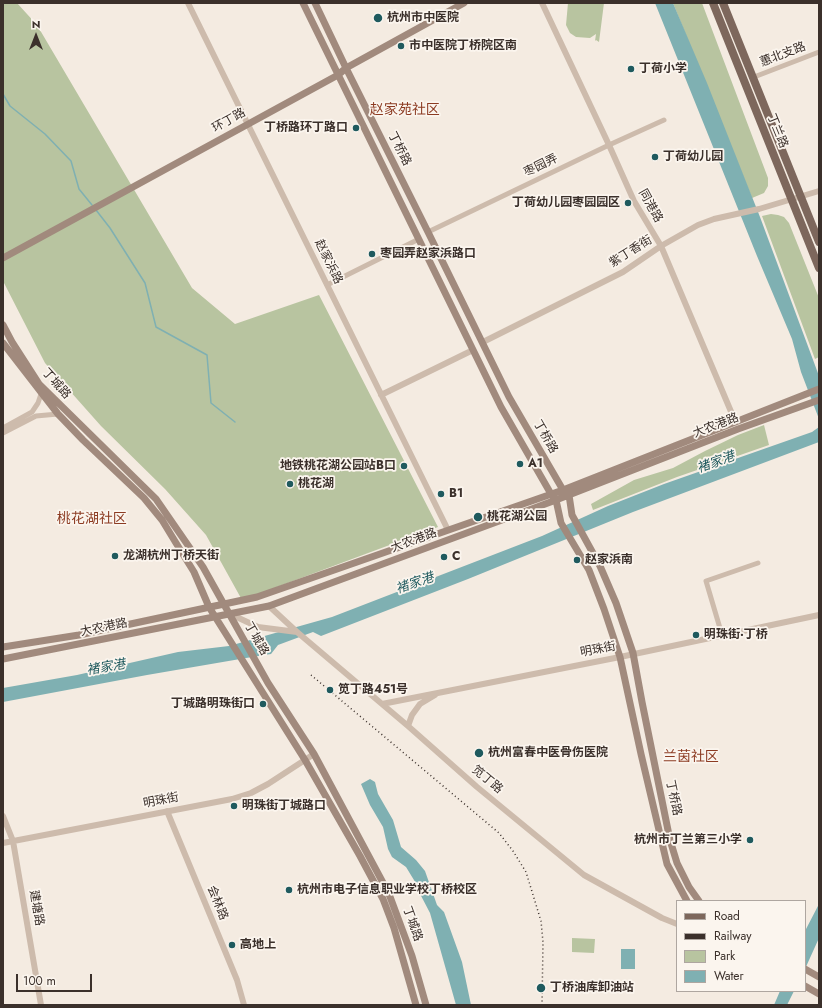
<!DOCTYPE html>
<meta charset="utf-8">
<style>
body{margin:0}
#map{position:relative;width:822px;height:1008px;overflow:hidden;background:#f4ebe1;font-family:Jost,sans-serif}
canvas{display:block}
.frame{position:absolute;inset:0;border:4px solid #3b302b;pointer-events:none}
.legend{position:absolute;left:676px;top:900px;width:130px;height:92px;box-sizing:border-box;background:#fbf5ee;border:1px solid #aea6a0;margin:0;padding:5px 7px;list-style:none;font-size:12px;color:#3b302b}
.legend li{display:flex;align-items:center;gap:8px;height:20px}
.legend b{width:20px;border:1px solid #aea6a0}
.north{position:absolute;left:16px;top:16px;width:40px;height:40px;-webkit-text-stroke:3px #fbf5ee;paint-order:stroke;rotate:0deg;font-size:11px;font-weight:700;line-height:16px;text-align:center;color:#3b302b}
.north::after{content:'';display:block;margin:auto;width:14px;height:18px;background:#3b302b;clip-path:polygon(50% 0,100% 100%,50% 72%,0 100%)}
.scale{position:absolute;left:16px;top:974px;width:76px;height:18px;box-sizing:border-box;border:2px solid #3b302b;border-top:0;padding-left:5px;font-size:12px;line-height:14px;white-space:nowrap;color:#3b302b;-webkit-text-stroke:3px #fbf5ee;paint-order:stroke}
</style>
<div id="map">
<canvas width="822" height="1008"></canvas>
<div class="frame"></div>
<ul class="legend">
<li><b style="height:5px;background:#7d675c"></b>Road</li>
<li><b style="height:5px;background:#3b302b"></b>Railway</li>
<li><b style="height:11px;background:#b8c4a0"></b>Park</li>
<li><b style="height:11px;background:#7fb0b2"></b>Water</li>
</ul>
<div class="north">N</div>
<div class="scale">100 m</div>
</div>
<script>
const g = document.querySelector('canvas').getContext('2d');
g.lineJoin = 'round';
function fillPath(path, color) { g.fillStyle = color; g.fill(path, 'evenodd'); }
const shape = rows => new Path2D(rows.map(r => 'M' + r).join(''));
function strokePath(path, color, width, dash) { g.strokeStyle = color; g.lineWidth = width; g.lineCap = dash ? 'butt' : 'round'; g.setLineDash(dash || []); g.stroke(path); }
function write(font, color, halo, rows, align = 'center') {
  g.font = font + ' Jost,"Noto Sans SC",sans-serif'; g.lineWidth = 3.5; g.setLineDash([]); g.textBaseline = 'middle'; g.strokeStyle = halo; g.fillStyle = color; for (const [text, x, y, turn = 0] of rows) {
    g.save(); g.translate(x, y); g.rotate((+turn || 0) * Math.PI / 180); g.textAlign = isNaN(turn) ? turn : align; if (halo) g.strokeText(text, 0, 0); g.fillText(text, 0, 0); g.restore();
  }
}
const green = shape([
 [3,3,17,3,37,25,192,288,235,324,319,295,438,527,242,600,206,535,165,489,101,426,45,363,3,281],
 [568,3,604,3,599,42,596,40,595,41,596,34,590,38,576,37,570,33,566,25],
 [673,3,702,3,768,178,768,186,764,193,752,198],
 [771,214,778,215,784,217,789,223,819,298,819,357,815,359,762,216],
 [764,425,769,445,677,477,593,510,591,504,634,480,673,468,705,451,738,435],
 [572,938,595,939,594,953,572,952]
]);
const water = shape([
 [655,3,673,3,707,83,760,217,819,376,819,419,801,372,792,339,757,256],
 [819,427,819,442,633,512,468,579,321,636,313,632,278,645,271,654,246,658,147,675,3,702,3,688,77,675,178,652,229,646,332,617,542,536,608,506,664,484,812,432],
 [370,779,375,782,378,794,393,820,401,847,416,860,425,871,437,905,444,912,462,962,471,1005,456,1005,430,913,418,890,417,885,406,867,392,857,388,849,383,827,370,805,361,784],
 [819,904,819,938,805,969,805,931],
 [621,949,635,949,635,969,621,969],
 [780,991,794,991,787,1005,774,1005]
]);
const stream = shape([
 [3,94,10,106,45,134,71,161,79,189,92,205],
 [96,210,110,228,145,283,156,327,207,355,211,403,235,422]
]);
const minor = shape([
 [754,77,819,52],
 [428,232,609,145,664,120],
 [327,285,419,239],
 [3,428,32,412,38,403,41,394],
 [3,433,36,416,58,414],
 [722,635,706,581,758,563]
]);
const tertiary = shape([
 [188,3,448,530],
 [542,3,609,145,634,201,661,246,735,421],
 [483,342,623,272,661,246,698,225,714,219,759,209,819,191],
 [381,395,473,350],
 [269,606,297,632,408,726,477,787,584,875,662,918,677,924],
 [228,613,258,627,297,632],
 [382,704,620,657,819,615],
 [408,726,412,715,420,704,435,695],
 [167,811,237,980,244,1005],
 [3,816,13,841,41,1005],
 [3,843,232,799,251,793,268,784,314,754]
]);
const secondary = shape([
 [303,3,501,407,551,494,556,500,561,523,589,570,604,609,620,657,641,754,667,864,687,901],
 [315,3,346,68,428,232,509,397,563,490,569,495,572,515,600,566,616,603,633,653,642,702,670,840,677,863,689,887,699,901],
 [3,258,338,75,346,68,464,3],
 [3,325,12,342,39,384,156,499,203,567,268,683,314,754,389,894,412,956,426,1005],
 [3,343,58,414,83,440,144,498,162,520,176,543,194,572,209,607,305,760,360,856,383,899,394,928,416,1005],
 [3,647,79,635,257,597,563,490,819,389],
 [3,659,269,606,556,500,738,429,819,400],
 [805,969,819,977],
 [805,986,819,994]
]);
const primary = shape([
 [713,3,819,268],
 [723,3,819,242]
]);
const rail = shape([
 [311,675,499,833,513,851,526,872,541,921,543,942,542,1005]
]);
const markers = [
 [378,18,5,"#1f5a5e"],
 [401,46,4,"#1f5a5e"],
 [631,69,4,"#1f5a5e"],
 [356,128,4,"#1f5a5e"],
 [655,157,4,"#1f5a5e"],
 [628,203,4,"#1f5a5e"],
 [372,254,4,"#1f5a5e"],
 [520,464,4,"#1f5a5e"],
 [404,466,4,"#1f5a5e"],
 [290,484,4,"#1f5a5e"],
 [441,494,4,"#1f5a5e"],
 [478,517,5,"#1f5a5e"],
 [115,556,4,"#1f5a5e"],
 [444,557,4,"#1f5a5e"],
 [577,560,4,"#1f5a5e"],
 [696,635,4,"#1f5a5e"],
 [330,690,4,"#1f5a5e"],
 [263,704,4,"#1f5a5e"],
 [479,753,5,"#1f5a5e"],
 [234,806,4,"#1f5a5e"],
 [750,840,4,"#1f5a5e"],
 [289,890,4,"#1f5a5e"],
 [232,945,4,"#1f5a5e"],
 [541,988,5,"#1f5a5e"]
];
const poiNames = [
 ["杭州市中医院",387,18],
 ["市中医院丁桥院区南",409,46],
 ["丁荷小学",639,69],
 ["丁桥路环丁路口",348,128,"right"],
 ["丁荷幼儿园",663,157],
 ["丁荷幼儿园枣园园区",620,203,"right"],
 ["枣园弄赵家浜路口",380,254],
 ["A1",528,464],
 ["地铁桃花湖公园站B口",396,466,"right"],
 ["桃花湖",298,484],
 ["B1",449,494],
 ["桃花湖公园",487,517],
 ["龙湖杭州丁桥天街",123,556],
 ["C",452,557],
 ["赵家浜南",585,560],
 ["明珠街·丁桥",704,635],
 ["笕丁路451号",338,690],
 ["丁城路明珠街口",255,704,"right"],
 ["杭州富春中医骨伤医院",488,753],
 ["明珠街丁城路口",242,806],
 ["杭州市丁兰第三小学",742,840,"right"],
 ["杭州市电子信息职业学校丁桥校区",297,890],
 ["高地上",240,945],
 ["丁桥油库卸油站",550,988]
];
const streetNames = [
 ["蕙北支路",783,55,-21],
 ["环丁路",229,121,-29],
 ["丁兰路",777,131,68],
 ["丁桥路",399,149,63],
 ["枣园弄",541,166,-26],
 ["同港路",650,206,61],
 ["紫丁香街",631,252,-32],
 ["赵家浜路",328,262,64],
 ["丁城路",56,384,48],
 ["大农港路",716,426,-21],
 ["丁桥路",545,437,60],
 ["大农港路",414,541,-20],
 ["大农港路",104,628,-11],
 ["丁城路",256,639,60],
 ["明珠街",598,650,-11],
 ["笕丁路",487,780,40],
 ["丁桥路",673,798,78],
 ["明珠街",161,801,-11],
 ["会林路",217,903,68],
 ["建塘路",36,908,80],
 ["丁城路",412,924,70]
];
const waterNames = [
 ["褚家港",716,463,-20],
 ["褚家港",415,584,-19],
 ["褚家港",106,668,-10]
];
const quarterNames = [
 ["赵家苑社区",405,111],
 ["桃花湖社区",92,520],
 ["兰茵社区",691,758]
];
fillPath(green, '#b8c4a0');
fillPath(water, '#7fb0b2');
strokePath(stream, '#7fb0b2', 1.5);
strokePath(minor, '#cdbbac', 5);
strokePath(tertiary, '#cdbbac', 6);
strokePath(secondary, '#a18a7d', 7);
strokePath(primary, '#7d675c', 8);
strokePath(rail, '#3b302b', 1.5, [1, 3]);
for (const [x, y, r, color] of markers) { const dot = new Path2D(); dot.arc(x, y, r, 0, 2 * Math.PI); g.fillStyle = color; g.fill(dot); strokePath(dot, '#fbf5ee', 1.5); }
write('bold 12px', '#3b302b', '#fbf5ee', poiNames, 'left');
write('12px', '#3b302b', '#fbf5ee', streetNames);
write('italic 13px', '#1f5a5e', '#fbf5ee', waterNames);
write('14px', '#8c3b22', '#fbf5ee', quarterNames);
</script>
